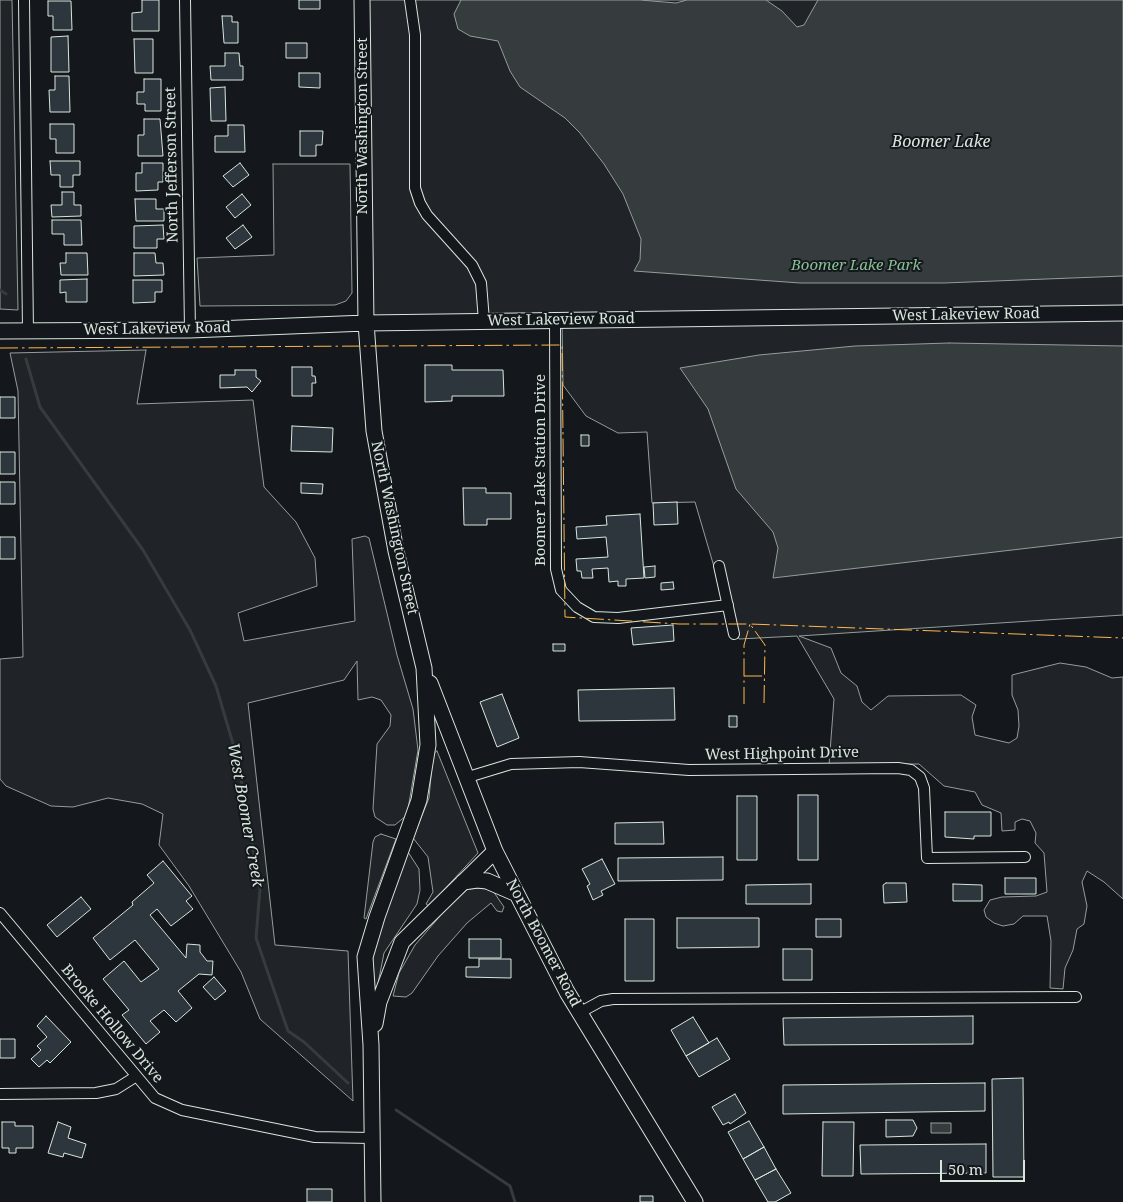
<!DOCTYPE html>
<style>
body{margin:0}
#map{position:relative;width:1123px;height:1202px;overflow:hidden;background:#14181c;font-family:"Noto Serif",serif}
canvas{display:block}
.scale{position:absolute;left:940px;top:1160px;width:85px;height:22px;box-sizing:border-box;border:2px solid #d8e6dc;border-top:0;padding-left:6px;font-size:15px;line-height:18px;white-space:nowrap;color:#d8e6dc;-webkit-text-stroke:4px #14181c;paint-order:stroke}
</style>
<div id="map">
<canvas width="1123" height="1202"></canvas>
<div class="scale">50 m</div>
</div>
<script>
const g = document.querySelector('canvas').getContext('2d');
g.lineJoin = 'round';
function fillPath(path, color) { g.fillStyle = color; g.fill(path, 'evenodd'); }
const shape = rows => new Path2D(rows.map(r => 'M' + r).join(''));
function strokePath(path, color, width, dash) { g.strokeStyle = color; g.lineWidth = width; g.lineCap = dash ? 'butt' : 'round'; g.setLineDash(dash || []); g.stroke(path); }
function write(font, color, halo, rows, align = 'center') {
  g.font = font + ' "Noto Serif",serif'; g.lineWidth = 4; g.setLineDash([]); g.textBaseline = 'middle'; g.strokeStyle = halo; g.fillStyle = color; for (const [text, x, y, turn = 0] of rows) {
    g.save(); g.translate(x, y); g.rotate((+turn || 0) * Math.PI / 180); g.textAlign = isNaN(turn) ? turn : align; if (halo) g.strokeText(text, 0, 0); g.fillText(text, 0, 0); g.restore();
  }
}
const green = shape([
 [0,0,12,0,18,310,0,309,0,0],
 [364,0,1123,0,1123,615,799,636,831,648,841,673,857,686,862,702,871,710,888,696,961,695,976,705,972,717,975,735,1009,743,1017,738,1019,726,1018,710,1012,695,1012,675,1060,663,1086,667,1112,678,1123,677,1123,899,1104,882,1087,871,1082,882,1087,906,1084,924,1077,929,1073,950,1065,968,1063,989,1050,988,1051,941,1047,916,1023,916,1014,924,1003,926,994,923,986,917,984,910,990,900,1002,897,1036,896,1047,892,1044,853,1035,843,1036,833,1030,821,1022,819,1015,822,1015,830,1002,831,1001,813,982,805,975,792,944,786,919,764,829,765,834,699,797,636,739,639,722,594,695,502,652,503,647,432,618,433,586,416,563,385,562,319,368,322,364,0],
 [273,164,350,164,352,293,346,301,335,305,200,306,197,258,274,255,273,164],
 [146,350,137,404,253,400,264,487,296,522,315,558,317,586,238,613,244,641,355,621,352,539,365,536,369,538,397,655,413,709,418,750,407,815,395,825,387,825,375,817,373,809,377,744,390,726,391,715,381,700,372,697,358,700,357,661,344,680,248,703,275,945,348,951,353,1101,260,1019,241,972,189,886,159,845,163,814,142,804,108,798,73,807,51,806,6,786,0,779,0,659,23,657,18,391,10,353,146,350],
 [437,751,478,853,429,906,426,904,433,892,428,857,413,838,429,798,433,754,437,751],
 [381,834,396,839,366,919,364,918,373,842,375,837,381,834],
 [408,852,419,869,420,890,417,904,384,953,376,994,370,995,374,943,408,852],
 [483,888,493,891,504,907,502,912,497,911,491,903,467,923,438,956,412,993,406,997,393,996,399,973,415,945,453,901,468,889,483,888]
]);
const water = shape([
 [461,0,640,0,676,3,687,0,766,0,782,11,797,27,804,25,818,0,1123,0,1123,276,944,283,800,283,634,271,640,260,641,239,623,194,604,164,580,133,565,118,520,87,510,71,498,41,470,36,458,29,454,14,461,0],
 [949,343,1123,346,1123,537,773,578,778,548,773,532,736,489,708,409,680,368,759,355,855,346,949,343],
 [931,1123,951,1123,951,1133,931,1133,931,1123]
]);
const stream = shape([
 [0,290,6,294],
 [26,359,40,407,143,550,190,630,216,686,238,761,260,889,256,938,288,1031,304,1042,348,1083],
 [396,1110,510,1186,515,1202]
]);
const building = shape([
 [142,0,159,0,159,31,132,31,132,13,142,12,142,0],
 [299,0,320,0,320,9,299,9,299,0],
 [48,1,71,1,72,30,53,30,53,16,48,16,48,1],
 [222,16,232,16,232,22,238,22,238,43,224,43,222,16],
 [68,36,69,72,51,72,51,37,68,36],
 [134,39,153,39,153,73,135,73,134,39],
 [286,43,307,43,307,58,286,58,286,43],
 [225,53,239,53,240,66,243,66,243,80,211,80,210,66,225,66,225,53],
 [299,73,320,73,320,88,299,87,299,73],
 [55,76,69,76,70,112,50,112,49,90,55,90,55,76],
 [144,79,161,79,161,111,145,111,145,104,137,104,137,92,144,92,144,79],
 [225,87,226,121,211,121,210,88,225,87],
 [144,119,160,119,163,156,138,156,138,135,144,135,144,119],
 [50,124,74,124,74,153,56,153,56,139,50,139,50,124],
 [228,125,244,125,245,152,215,152,215,136,228,136,228,125],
 [300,131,323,131,322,145,316,145,316,156,300,156,300,131],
 [50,161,80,161,80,175,73,175,73,187,60,187,60,175,51,175,50,161],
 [142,163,163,163,163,182,158,182,158,190,136,191,136,173,142,173,142,163],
 [240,163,249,175,233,187,223,176,240,163],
 [62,192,74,192,74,205,81,205,81,216,52,217,51,205,62,205,62,192],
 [242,194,251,205,235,218,226,207,242,194],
 [135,199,156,199,156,209,164,209,164,221,136,221,135,199],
 [52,220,81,220,82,245,64,245,64,234,52,234,52,220],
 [163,225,164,239,157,239,157,248,134,248,134,226,163,225],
 [243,225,252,237,235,249,226,238,243,225],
 [66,253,87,253,88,275,61,275,60,263,66,263,66,253],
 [134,253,155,253,156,263,163,263,164,275,134,276,134,253],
 [87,279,87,302,66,302,66,292,60,293,60,280,87,279],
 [133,280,162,280,162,292,155,292,155,302,133,303,133,280],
 [425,365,452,365,452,370,503,370,504,396,452,396,452,401,425,402,425,365],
 [292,367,312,367,312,376,315,376,316,383,312,383,312,396,292,396,292,367],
 [235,370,256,370,256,377,261,381,252,392,247,387,220,388,220,375,235,375,235,370],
 [0,397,15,397,15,418,0,418,0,397],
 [292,426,333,428,332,452,291,451,292,426],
 [581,435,589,435,589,446,581,446,581,435],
 [0,452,15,452,15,474,0,474,0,452],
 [0,482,15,482,15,504,0,504,0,482],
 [301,483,323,484,322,494,301,493,301,483],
 [463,488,486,488,486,493,511,493,511,519,487,519,487,525,464,525,463,488],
 [677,502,678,524,654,525,653,503,677,502],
 [640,514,644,578,626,579,626,586,618,586,618,581,609,582,608,568,592,569,593,578,582,578,581,571,577,571,576,559,608,557,606,537,577,539,576,527,607,525,606,516,640,514],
 [0,537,15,537,15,559,0,559,0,537],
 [655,566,655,577,645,578,644,567,655,566],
 [673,582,674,589,661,590,661,583,673,582],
 [673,625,674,641,633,645,631,628,673,625],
 [553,644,565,644,565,651,553,651,553,644],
 [674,688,675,720,579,721,578,690,674,688],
 [502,694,519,738,497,747,480,702,502,694],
 [729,716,737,716,737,727,729,727,729,716],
 [798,795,818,795,818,860,798,860,798,795],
 [737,796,757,796,757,860,737,860,737,796],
 [945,812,991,812,991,836,974,836,974,839,945,837,945,812],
 [663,822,664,844,615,844,615,823,663,822],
 [723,857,723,880,618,881,618,858,723,857],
 [602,859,615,884,601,891,603,895,593,900,587,886,590,884,582,869,602,859],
 [163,861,192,896,186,901,193,909,171,926,157,909,150,915,186,958,187,944,200,945,200,952,207,961,213,961,212,975,199,974,178,991,192,1008,176,1022,164,1010,150,1021,160,1032,146,1044,122,1015,129,1010,103,979,124,961,141,982,159,969,135,940,110,960,93,938,133,905,132,902,154,883,147,875,163,861],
 [1005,878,1036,878,1036,894,1005,894,1005,878],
 [886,883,906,883,907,902,884,903,883,885,886,883],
 [811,884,811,904,746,904,746,885,811,884],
 [953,884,982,885,982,901,953,901,953,884],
 [81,897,91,909,57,937,47,925,81,897],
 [677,918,759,918,759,947,677,948,677,918],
 [625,919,654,919,654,981,625,981,625,919],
 [816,919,841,919,841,937,816,937,816,919],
 [469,939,501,939,501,958,469,958,469,939],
 [783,949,812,949,812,980,783,980,783,949],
 [479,959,511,959,511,978,466,977,466,967,479,967,479,959],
 [214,977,226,991,215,1000,203,987,214,977],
 [46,1016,71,1042,50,1063,47,1060,39,1067,31,1059,41,1050,37,1046,47,1037,37,1026,46,1016],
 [973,1016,973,1044,784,1045,783,1018,973,1016],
 [693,1017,709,1043,686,1056,671,1030,693,1017],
 [717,1038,730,1059,699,1077,686,1056,717,1038],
 [0,1039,15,1039,15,1058,0,1058,0,1039],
 [1023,1078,1024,1177,993,1177,992,1079,1023,1078],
 [985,1083,985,1111,783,1114,783,1085,985,1083],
 [735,1094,746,1113,730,1124,729,1122,723,1125,712,1107,735,1094],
 [886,1120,913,1120,917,1128,913,1136,886,1137,886,1120],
 [749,1121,764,1147,743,1159,728,1132,749,1121],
 [2,1122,15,1122,15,1126,33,1126,33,1148,16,1148,16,1153,9,1153,9,1148,2,1148,2,1122],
 [58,1122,71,1127,68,1138,86,1144,82,1158,64,1153,63,1157,48,1153,58,1122],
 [823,1122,854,1122,853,1176,822,1176,823,1122],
 [986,1144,986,1173,861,1174,860,1145,986,1144],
 [764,1147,776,1169,755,1180,743,1159,764,1147],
 [776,1169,791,1193,775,1202,768,1202,755,1180,776,1169],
 [307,1189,332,1189,332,1202,307,1202,307,1189],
 [640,1196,653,1196,653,1202,640,1202,640,1196]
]);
const minor = shape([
 [24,0,28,331],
 [185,0,190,330],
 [410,0,415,35,415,188,420,203,427,215,472,265,481,283,484,321],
 [555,321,556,569,561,590,577,607,594,617,618,618,728,605],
 [719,566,734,634],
 [465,778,511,764,579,762,689,770,898,768,911,770,920,777,924,788,927,858,1025,857],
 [0,913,155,1098,182,1110,315,1137,372,1138],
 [579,1013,601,1001,613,999,1076,997],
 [0,1094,96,1093,116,1089,135,1077]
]);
const secondary = shape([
 [362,0,366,323,374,431,396,551,424,668,428,745,419,800,377,917,365,957,371,1045,373,1202],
 [0,331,190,330,366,323,1123,313],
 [430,683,495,851,567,992,695,1202],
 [463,882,477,880,487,881,517,894],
 [375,1024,379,1002,402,942,495,851]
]);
const power = shape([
 [0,348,562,345,565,617,679,624,750,624,744,645,744,704],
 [744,676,764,676],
 [764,703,765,645,750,624,1123,638]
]);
const streetNames = [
 ["North Washington Street",363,126,-90],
 ["North Jefferson Street",172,165,-91],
 ["West Lakeview Road",966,315,-1],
 ["West Lakeview Road",561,320,-1],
 ["West Lakeview Road",157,329,-1],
 ["Boomer Lake Station Drive",541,470,-90],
 ["North Washington Street",394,528,78],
 ["West Highpoint Drive",782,754,-1],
 ["North Boomer Road",543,943,62],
 ["Brooke Hollow Drive",112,1024,50]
];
const parkNames = [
 ["Boomer Lake Park",856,266]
];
const waterNames = [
 ["Boomer Lake",941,142],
 ["West Boomer Creek",245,815,80]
];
fillPath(green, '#202428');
strokePath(green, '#939e99', 1);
fillPath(water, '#363b3e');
strokePath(water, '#939e99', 1);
strokePath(stream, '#363b3e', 3);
fillPath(building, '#2c363c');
strokePath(building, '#d8e6dc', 1);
strokePath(minor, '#d8e6dc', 12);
strokePath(secondary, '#d8e6dc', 17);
strokePath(minor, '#14181c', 10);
strokePath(secondary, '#14181c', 15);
strokePath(power, '#ffb74d', 1, [18, 4, 2.5, 4]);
write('15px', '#d8e6dc', '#14181c', streetNames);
write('italic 15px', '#8ac095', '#14181c', parkNames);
write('italic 16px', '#d8e6dc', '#14181c', waterNames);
</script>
